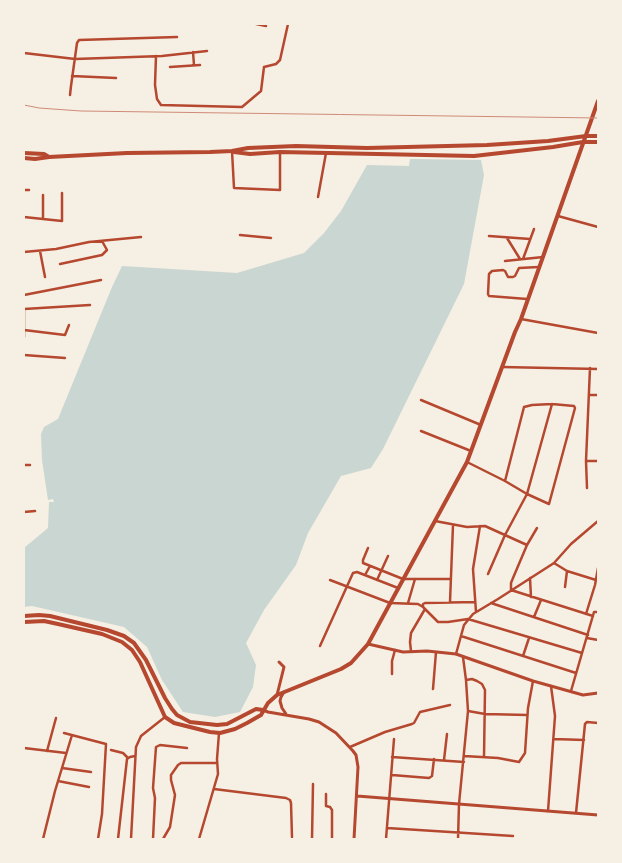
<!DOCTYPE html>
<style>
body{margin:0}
#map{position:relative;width:622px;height:863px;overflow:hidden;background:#f6efe4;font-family:Poppins,sans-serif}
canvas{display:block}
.frame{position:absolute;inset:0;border:25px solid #f6efe4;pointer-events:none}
</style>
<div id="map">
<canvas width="622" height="863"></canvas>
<div class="frame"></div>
</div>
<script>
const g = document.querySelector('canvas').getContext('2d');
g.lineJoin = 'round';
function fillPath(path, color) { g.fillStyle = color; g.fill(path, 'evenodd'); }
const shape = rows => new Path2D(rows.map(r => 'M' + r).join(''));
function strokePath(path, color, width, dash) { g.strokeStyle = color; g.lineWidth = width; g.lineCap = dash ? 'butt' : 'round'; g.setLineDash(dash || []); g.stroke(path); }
const water = shape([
 [410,159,481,160,484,175,464,284,383,449,371,468,341,476,308,533,296,565,264,610,246,643,256,665,253,687,240,712,215,717,183,712,162,680,147,647,124,627,32,606,24,607,24,548,48,528,49,502,54,502,53,499,48,500,42,460,41,434,44,427,58,419,112,287,122,266,237,273,304,253,324,233,341,211,367,165,409,166]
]);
const minor = shape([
 [256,24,266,26],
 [193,52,194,65],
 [24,53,75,59,162,56,207,51],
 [156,56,155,85,157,99,161,105,242,107,261,91,264,67,276,64,280,60,288,24],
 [170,67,200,65],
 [72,76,116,78],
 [70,95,71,86,77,43,79,40,177,37],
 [232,151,234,188,280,190,280,152],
 [24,190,29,190],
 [43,195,43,219],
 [318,197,326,153],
 [558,216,598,227],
 [24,217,62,221,62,193],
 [240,235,271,238],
 [489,236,530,239],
 [507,238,520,259],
 [40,251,45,277],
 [24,252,56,249,89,242,141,237],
 [523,259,534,229],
 [505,261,543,257],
 [60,264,102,255,107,250,102,241],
 [24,295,101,280],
 [527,299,489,296,488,294,489,274,492,271,503,270,505,271,508,277,513,277,515,276,519,268,539,267],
 [24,309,90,305],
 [521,319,598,333],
 [24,330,65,335,69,325],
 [24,337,24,309],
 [24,355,65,358],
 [502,367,598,369],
 [590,368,586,461,598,461],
 [589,395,598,395],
 [421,400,481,425],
 [421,431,471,451],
 [586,461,587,488],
 [467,462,505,481,527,494,549,504,575,408,574,406,552,404,532,405,524,407,505,481],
 [24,465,30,465],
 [24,512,35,511],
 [435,521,467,527,485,526,527,545],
 [537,528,527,545,513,578,511,583,511,590,593,616],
 [368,548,363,560,363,563,403,579,450,579],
 [554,563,567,571,596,580],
 [488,574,505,535,527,494,552,404],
 [365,575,370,566],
 [530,578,531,597],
 [330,580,390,603,418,604,423,607,438,622,448,622,468,619,582,653],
 [377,580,388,556],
 [565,587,567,571],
 [450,602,453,525],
 [408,603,415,579],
 [491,603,588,635],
 [423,607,423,604,425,603,475,602],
 [476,612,473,569,480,526],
 [586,614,595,585,598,568],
 [534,617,541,600],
 [461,636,576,673],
 [587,638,598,640],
 [320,646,353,573,357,572,398,588],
 [411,651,410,642,411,633,425,609],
 [456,654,464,625,473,614,498,599,554,563,571,544,598,521],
 [523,656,529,638],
 [392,674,392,661,395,650],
 [466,680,472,679,477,681,482,684,485,690,484,757],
 [433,689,436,652],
 [571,691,594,612,598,612],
 [468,711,485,714,527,715],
 [64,733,106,744,102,814,98,839],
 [554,739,584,740],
 [350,747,385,732,412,724,414,723,420,712,450,705],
 [24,748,66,753],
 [111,750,123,753,128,758],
 [47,751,56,718],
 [464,756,498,758,519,762,525,753,528,708,533,681],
 [392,757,464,762],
 [444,760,447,734],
 [62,768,91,772],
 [392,775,429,778,432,776,434,759],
 [58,781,89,787],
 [214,789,286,798,290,800,291,803,292,837],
 [326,794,326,806,330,807,332,810,332,839],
 [548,811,555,716,551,686],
 [576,813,585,724,587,722,598,723],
 [387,828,513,836],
 [43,839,55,791,72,735],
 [118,839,127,759,130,757,135,756],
 [131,839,136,747,141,736,165,717],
 [153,839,155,798,153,788,156,747,160,745,187,748],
 [163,839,170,827,175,795,171,780,171,775,178,765,181,763,217,763],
 [199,839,218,774,217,759,219,733],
 [312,839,313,784],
 [386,839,394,739],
 [458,839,459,804,468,711,466,680,463,657]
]);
const tertiary = shape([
 [368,644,403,652,427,651,456,654,533,681,583,695,598,693],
 [284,692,281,697,280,701,282,708,286,714],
 [277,695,284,667,279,662],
 [263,710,268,712,309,719,319,722,336,733,353,751,356,755,358,767,354,839],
 [357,796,598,815]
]);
const primary = shape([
 [234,152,250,154,280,152,474,156,553,147,583,142,598,142],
 [24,153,44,154,49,157],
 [24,158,35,159,49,157,127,153,210,152,232,151,248,148,296,146,367,148,487,145,548,141,586,136,598,136],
 [24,616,39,615,50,616,107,630,124,636,134,643,146,660,165,698,172,709,177,715,190,722,217,725,227,724,256,709,263,710],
 [24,622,44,621,58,624,102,634,122,642,132,650,140,662,165,717,174,723,210,732,220,733,235,729,247,723,261,715,268,703,277,695,341,669,351,663,368,644,467,462,515,332,521,319,598,101]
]);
const rail = shape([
 [24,105,39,108,81,111,598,118]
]);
fillPath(water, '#c9d6d2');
strokePath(minor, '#b5482f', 2.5);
strokePath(tertiary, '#b5482f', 3);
strokePath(primary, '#b5482f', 4);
strokePath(rail, '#cf8b77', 1);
</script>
